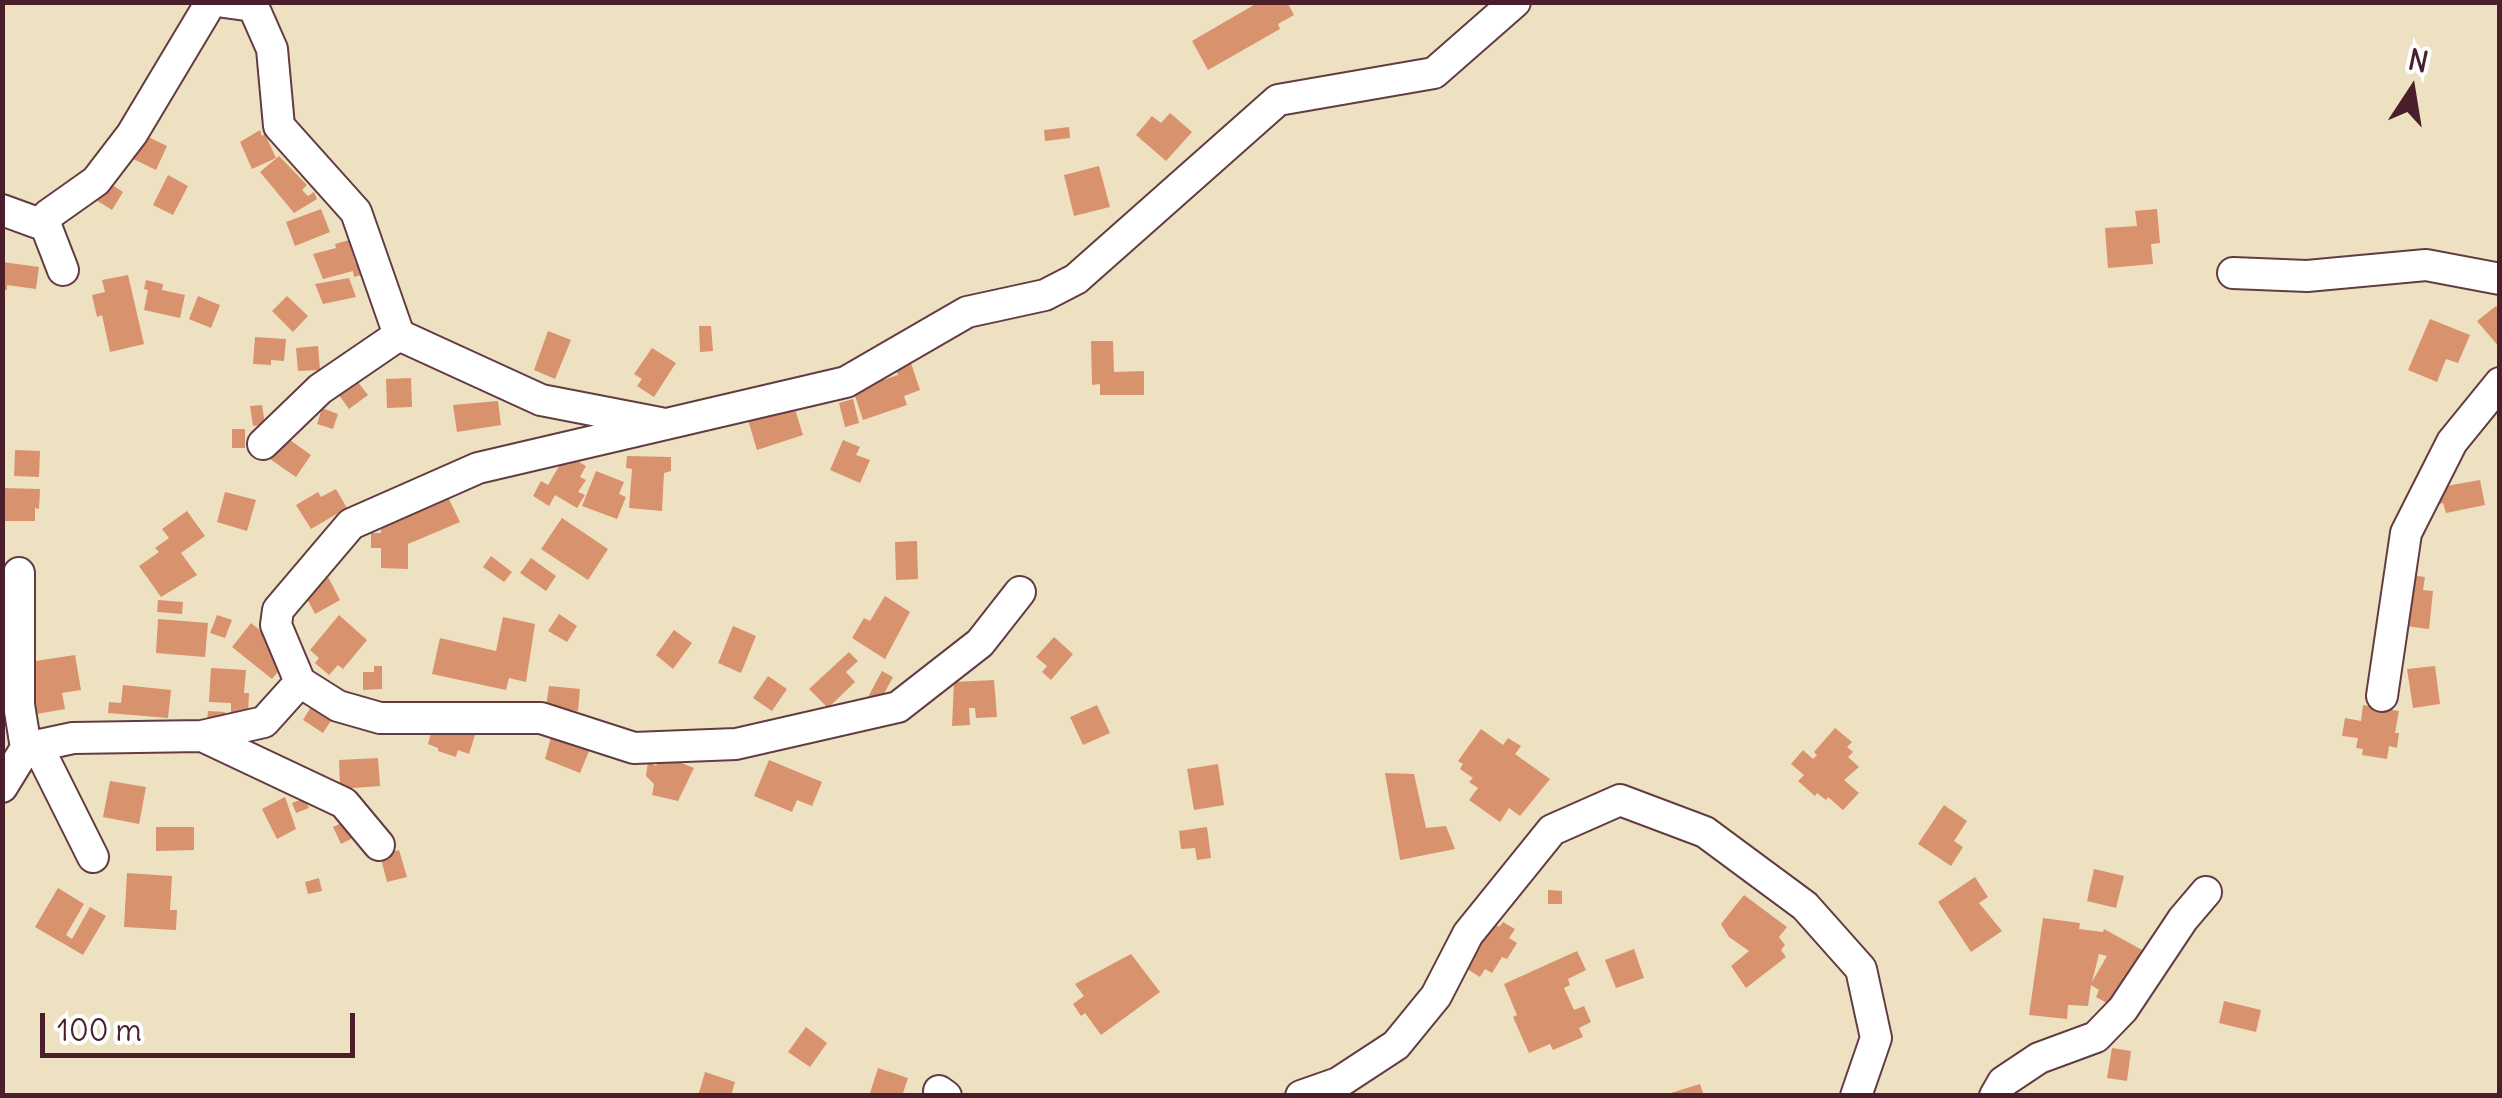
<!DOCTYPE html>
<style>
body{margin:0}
#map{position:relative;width:2502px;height:1098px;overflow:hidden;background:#eee1c2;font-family:Delius,sans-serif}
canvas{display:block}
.frame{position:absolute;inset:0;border:5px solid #4a1f2b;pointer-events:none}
.north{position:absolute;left:2362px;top:40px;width:100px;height:100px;-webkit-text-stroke:8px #fff;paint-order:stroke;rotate:12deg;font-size:28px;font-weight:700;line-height:40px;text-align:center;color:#4a1f2b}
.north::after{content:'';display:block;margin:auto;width:35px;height:45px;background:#4a1f2b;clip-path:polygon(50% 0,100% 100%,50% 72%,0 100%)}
.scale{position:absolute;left:40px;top:1013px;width:315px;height:45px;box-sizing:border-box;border:5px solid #4a1f2b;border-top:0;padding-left:12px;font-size:30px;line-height:35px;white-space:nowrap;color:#4a1f2b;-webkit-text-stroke:8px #fff;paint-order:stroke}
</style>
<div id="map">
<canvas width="2502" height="1098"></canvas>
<div class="frame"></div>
<div class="north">N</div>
<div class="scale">100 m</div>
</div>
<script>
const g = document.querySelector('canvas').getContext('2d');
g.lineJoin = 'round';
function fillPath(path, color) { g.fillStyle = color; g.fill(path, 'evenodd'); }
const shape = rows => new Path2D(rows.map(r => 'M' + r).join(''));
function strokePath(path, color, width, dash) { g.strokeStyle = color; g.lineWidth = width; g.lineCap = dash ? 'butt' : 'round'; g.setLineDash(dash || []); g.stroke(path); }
const building = shape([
 [1259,2,1287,2,1294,15,1278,24,1280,29,1208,70,1192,41],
 [1170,113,1192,132,1166,161,1136,135,1152,116,1161,123],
 [1069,127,1070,138,1045,141,1044,130],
 [260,130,262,136,265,134,276,158,252,169,240,142],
 [140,133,167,146,156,170,129,157],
 [279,156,307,185,302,190,308,196,314,192,317,199,294,213,260,172],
 [1099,166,1110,207,1074,216,1064,175],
 [168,175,188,186,173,215,153,205],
 [102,178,123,192,112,210,91,197],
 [321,209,330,232,295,246,286,222],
 [2157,209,2160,243,2151,244,2153,264,2108,268,2105,228,2137,226,2135,211],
 [349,240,355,262,365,259,369,273,354,277,353,271,323,279,313,254,336,248,335,244],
 [2,262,39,267,36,289,7,285,7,290,2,289],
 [128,275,144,344,110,352,102,315,97,317,92,295,105,292,102,280],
 [349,278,356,297,323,304,315,284],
 [146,280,163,284,162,290,185,295,180,318,144,310,148,290,144,289],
 [198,296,220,305,211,328,189,319],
 [287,296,308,316,293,332,272,311],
 [2496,306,2500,310,2500,348,2477,321],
 [2430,319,2470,335,2458,363,2446,359,2437,382,2408,370],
 [699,326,711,326,713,351,700,352],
 [548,331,571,340,555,379,534,370],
 [255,337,286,339,284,361,271,360,271,365,253,364],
 [1091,341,1113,341,1114,372,1144,371,1144,395,1100,395,1100,384,1092,385],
 [318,346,320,370,298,371,296,348],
 [652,348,676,363,654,397,637,386,642,379,634,374],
 [910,360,920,390,904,396,907,405,863,420,853,390,898,375,895,365],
 [354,377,368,395,349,409,336,391],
 [411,378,412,407,387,408,386,379],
 [853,399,859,423,845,427,839,403],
 [498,401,501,425,457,432,453,405],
 [262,405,265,424,253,426,250,406],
 [794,406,803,435,757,450,748,420],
 [322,408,338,414,333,429,317,424],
 [232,429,245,429,245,448,232,448],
 [283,435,311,455,296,477,267,457],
 [843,440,860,447,856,455,870,460,860,483,830,470],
 [15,450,40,451,39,477,14,476],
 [627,456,671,457,671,471,664,473,662,511,629,508,632,469,626,468],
 [572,458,586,466,580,477,586,480,578,492,585,495,577,508,555,495,549,506,533,496,541,481,548,485,562,461,568,465],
 [596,471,624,482,619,494,626,497,617,519,582,506],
 [2480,480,2485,505,2446,513,2443,503,2439,504,2435,488],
 [2,488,40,489,39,509,35,508,35,521,2,521],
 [336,489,347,508,311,529,296,505,318,492,321,497],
 [225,492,256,500,247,531,217,522],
 [446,493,460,522,408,544,408,569,381,568,381,548,371,548,371,533,381,533,381,520],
 [187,511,205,536,181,553,197,575,161,597,139,566,159,552,155,548,169,538,162,529],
 [562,518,608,549,588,580,541,549],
 [917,541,918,579,896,580,895,542],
 [491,556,512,572,504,582,483,567],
 [531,558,556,576,546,591,520,573],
 [2411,575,2425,577,2423,590,2433,591,2429,629,2397,625],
 [328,577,340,600,315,614,303,591],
 [885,596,910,612,885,659,852,638,864,618,870,621],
 [158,600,183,602,182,614,157,612],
 [559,614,577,626,567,642,548,631],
 [217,615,232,620,225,638,210,633],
 [339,615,367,640,343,669,338,665,329,675,315,663,319,658,310,650],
 [503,617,535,624,526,682,509,678,506,690,432,674,440,638,496,651],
 [158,619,208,623,205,657,156,653],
 [251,623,271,639,267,644,287,661,272,679,232,647],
 [733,626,756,636,741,673,718,663],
 [674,630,692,643,673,669,656,655],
 [1054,637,1073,654,1051,680,1042,672,1047,666,1036,657],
 [849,652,858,661,846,672,855,682,828,708,809,689],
 [75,655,81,690,62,693,65,709,37,714,29,662],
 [374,666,382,666,382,689,363,690,363,672,374,672],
 [2435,666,2440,704,2413,708,2407,669],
 [211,668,246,670,244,693,249,693,248,714,231,714,231,703,209,702],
 [882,671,893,677,879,703,868,697],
 [768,676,787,689,772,711,753,698],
 [994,680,997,717,976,718,975,708,969,708,970,725,952,726,954,682],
 [123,685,171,690,168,718,108,713,109,702,121,703],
 [549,686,580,689,578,711,546,707],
 [315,700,336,713,323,733,303,720],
 [1097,705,1110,733,1083,745,1070,717],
 [2363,705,2399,711,2395,733,2399,733,2397,748,2389,746,2387,759,2362,755,2363,749,2356,748,2358,738,2342,736,2345,718,2361,721],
 [208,711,225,712,224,722,207,721],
 [434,723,475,735,469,754,458,750,456,757,438,751,438,748,428,744],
 [1835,728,1852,742,1847,747,1853,752,1848,757,1859,767,1844,780,1859,793,1843,810,1828,797,1826,800,1817,793,1815,796,1798,781,1804,775,1791,764,1803,750,1813,759,1817,755,1814,752],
 [1481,729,1503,745,1508,738,1521,746,1515,754,1550,779,1520,816,1509,808,1500,822,1469,800,1478,788,1469,782,1473,778,1460,769,1463,764,1458,761],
 [553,730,592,744,580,773,545,759],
 [664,756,694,768,678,801,652,795,654,784,646,776,648,762,656,766],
 [378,758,380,786,340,789,339,760],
 [769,760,822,782,812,806,797,800,792,812,754,796],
 [1218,764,1224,805,1194,810,1187,769],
 [1385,773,1414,774,1426,828,1446,826,1455,849,1400,860],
 [110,781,146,787,139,824,103,817],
 [285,797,296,829,277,839,262,809],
 [305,798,309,808,296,813,292,803],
 [1944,805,1967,821,1954,841,1963,847,1951,866,1918,844],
 [346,821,353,838,341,844,333,827],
 [156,827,194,827,194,850,156,851],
 [1207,827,1211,858,1197,860,1195,848,1181,849,1179,831],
 [399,850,407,877,387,882,380,855],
 [2094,869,2124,876,2116,908,2087,901],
 [127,873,172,876,170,910,177,910,176,930,124,927],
 [1975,877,1988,897,1979,903,2002,931,1971,952,1938,902],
 [319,878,322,891,308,894,305,882],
 [58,888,84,904,66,935,72,939,90,907,106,916,83,955,35,927],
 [1548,890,1562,891,1562,904,1548,904],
 [1744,895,1787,927,1779,937,1785,945,1781,950,1786,957,1746,988,1731,966,1749,951,1729,937,1721,924],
 [2043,918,2080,923,2079,929,2103,932,2104,929,2144,951,2112,1006,2096,997,2099,990,2091,985,2088,1006,2068,1005,2067,1019,2029,1015],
 [2099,954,2107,956,2092,982],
 [1491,922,1499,927,1503,922,1515,929,1509,938,1517,943,1507,959,1502,957,1492,973,1485,969,1480,977,1464,967],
 [1634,949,1644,978,1616,988,1605,960],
 [1577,951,1586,970,1568,979,1570,985,1564,988,1574,1010,1584,1006,1591,1022,1579,1028,1583,1037,1553,1050,1550,1044,1529,1053,1513,1017,1517,1015,1504,984],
 [1131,954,1160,992,1101,1035,1085,1013,1081,1016,1073,1004,1084,996,1075,984],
 [2224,1001,2261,1010,2256,1032,2219,1023],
 [806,1027,827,1043,810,1067,788,1052],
 [2112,1048,2131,1051,2127,1081,2107,1078],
 [878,1068,908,1078,902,1096,869,1096],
 [705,1072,735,1082,731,1096,698,1096],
 [1700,1084,1704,1096,1664,1096,1664,1095]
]);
const minor = shape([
 [224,2,253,6,272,49,279,126,356,212,399,335,541,400,660,423],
 [2,210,46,226],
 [63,270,46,226,48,215,96,181,132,134,211,2],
 [2233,273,2307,276,2426,265,2500,279],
 [263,444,320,389,399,335],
 [19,573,19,705,26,748,42,755,93,857],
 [1020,592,980,643,898,707,736,744,634,748,541,718,380,718,338,706,300,682,276,625,278,610,351,524,478,468,846,382,967,312,1045,295,1076,279,1278,100,1434,73,1515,2],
 [2382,696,2406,533,2452,442,2500,383],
 [202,736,344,803,379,845],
 [2,787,26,748,73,738,202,736,264,722,300,682],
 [939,1091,946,1096],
 [1301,1096,1338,1083,1396,1045,1436,996,1468,934,1552,830,1620,800,1705,832,1805,906,1861,969,1876,1038,1856,1096],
 [1995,1096,2003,1082,2039,1058,2096,1037,2123,1009,2183,919,2206,892]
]);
fillPath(building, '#d8926d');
strokePath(minor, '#633c42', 34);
strokePath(minor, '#fff', 30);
</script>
